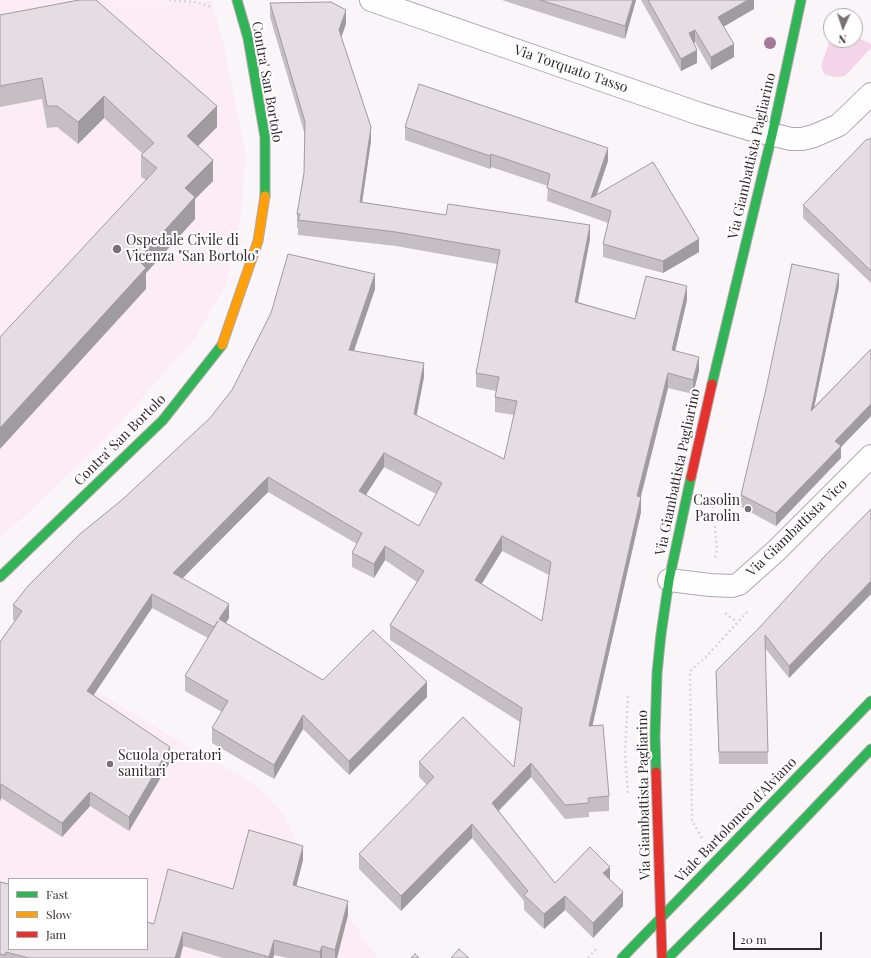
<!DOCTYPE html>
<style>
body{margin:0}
#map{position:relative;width:871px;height:958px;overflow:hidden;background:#faf5f8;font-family:"Playfair Display",serif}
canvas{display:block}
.legend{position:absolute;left:8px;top:878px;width:140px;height:72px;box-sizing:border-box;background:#fff;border:1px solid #aea9ac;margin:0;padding:5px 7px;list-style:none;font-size:12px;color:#352930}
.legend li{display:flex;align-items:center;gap:8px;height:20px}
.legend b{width:20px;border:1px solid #aea9ac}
.north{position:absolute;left:823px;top:8px;width:40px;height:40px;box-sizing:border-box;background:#fff;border:1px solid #aea9ac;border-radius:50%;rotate:183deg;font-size:11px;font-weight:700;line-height:16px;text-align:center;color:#352930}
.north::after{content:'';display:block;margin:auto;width:14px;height:18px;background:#7a7076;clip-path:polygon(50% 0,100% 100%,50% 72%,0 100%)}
.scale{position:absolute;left:733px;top:932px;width:89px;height:18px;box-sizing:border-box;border:2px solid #352930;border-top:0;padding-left:5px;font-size:12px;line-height:14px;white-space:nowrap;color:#352930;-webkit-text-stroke:3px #fff;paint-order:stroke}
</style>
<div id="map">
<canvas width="871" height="958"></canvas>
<ul class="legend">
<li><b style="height:5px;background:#30b455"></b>Fast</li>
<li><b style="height:5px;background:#ff9f0a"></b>Slow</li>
<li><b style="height:5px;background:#e5322d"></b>Jam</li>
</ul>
<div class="north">N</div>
<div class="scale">20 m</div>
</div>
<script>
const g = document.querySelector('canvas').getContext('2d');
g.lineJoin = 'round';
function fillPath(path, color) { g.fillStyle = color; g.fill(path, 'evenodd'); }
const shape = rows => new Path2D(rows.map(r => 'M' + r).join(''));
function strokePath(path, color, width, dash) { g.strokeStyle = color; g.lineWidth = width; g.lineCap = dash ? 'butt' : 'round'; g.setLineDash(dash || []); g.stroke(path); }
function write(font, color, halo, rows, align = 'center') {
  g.font = font + ' "Playfair Display",serif'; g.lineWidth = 4; g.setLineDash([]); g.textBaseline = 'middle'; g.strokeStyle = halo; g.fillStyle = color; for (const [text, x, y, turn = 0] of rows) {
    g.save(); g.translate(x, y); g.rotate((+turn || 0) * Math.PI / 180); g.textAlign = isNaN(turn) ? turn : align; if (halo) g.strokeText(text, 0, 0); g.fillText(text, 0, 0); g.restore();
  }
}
const built = shape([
 [0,0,212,1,223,43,246,154,241,215,227,283,195,339,105,439,0,539],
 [11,640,207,758,244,777,265,794,284,816,298,844,304,860,249,844,223,958,0,958,0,651],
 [9,879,147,879,147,949,9,949],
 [348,915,377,958,337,958]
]);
const green = shape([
 [855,36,871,44,871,48,845,76,836,77,825,75,821,66,831,37,831,40,855,40]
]);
const path = shape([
 [169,0,195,2,211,7],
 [713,506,717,548,715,558],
 [725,613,737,622],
 [628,696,625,753,628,795],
 [702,838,692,821,690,671,707,656,749,610],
 [588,958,597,948]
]);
const street = shape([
 [371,0,700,114,749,129,791,139,802,139,814,136,839,125,871,94],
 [669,580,710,585,732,586,739,584,776,551,871,456]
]);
const fast = shape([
 [237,0,248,38,265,137,265,196],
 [712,384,772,135,801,0],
 [0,577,163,420,222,345],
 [656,772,655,736,657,673,661,634,669,580,691,477],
 [622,958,871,701],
 [668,958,744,882,871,749]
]);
const slow = shape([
 [222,345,258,241,265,196]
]);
const jam = shape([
 [691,477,712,384],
 [656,772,662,958]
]);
const trees = [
 [770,43]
];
const wall = shape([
 [502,0,636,0,625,39,517,5],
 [641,0,754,0,754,9,723,26,734,57,711,70,695,42,694,43,697,63,681,71],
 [270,3,346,24,341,37,371,141,362,202,590,239,578,302,635,319,687,300,675,351,699,371,693,394,668,388,641,497,641,512,592,726,609,796,609,811,589,812,589,817,565,819,531,777,499,811,555,883,610,880,623,906,593,938,565,910,544,929,524,910,524,901,472,838,401,911,359,869,359,854,427,785,419,777,419,762,514,767,520,722,390,640,390,625,417,582,385,560,374,578,352,567,352,553,357,544,268,492,182,578,229,618,226,623,323,680,427,697,349,775,303,729,274,779,212,743,212,728,222,712,185,691,185,676,208,638,152,608,93,695,170,762,129,831,90,806,62,837,1,798,0,802,0,642,15,621,13,620,13,605,123,499,375,289,354,351,424,377,416,416,504,459,514,415,495,412,495,397,496,391,476,387,476,373,497,264,396,246,298,235,298,228,297,228,297,214,304,173,305,135,270,17],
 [384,467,436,494,419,526,366,495],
 [502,551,549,575,542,621,482,584],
 [0,15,217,127,198,146,213,181,195,199,195,219,146,273,146,289,146,180,141,177,141,155,143,154,104,118,78,144,57,127,47,128,42,99,0,107],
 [405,127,608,161,597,195,699,252,663,273,603,257,603,244,608,223,547,201,548,186,491,167,490,169,405,140],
 [871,138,871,283,803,218,803,205],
 [839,286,814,407,871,349,871,416,841,447,841,458,776,526,741,507,741,495],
 [871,509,871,594,789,678,765,648,768,764,719,764,716,671,759,628],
 [303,860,296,886,348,915,337,958,287,958,274,955,273,958,223,958,183,946,180,958,0,958,0,882,154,924,233,889]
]);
const shadedWall = shape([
 [633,0,636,0,625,39,625,26],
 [748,0,754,0,754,9,718,30,718,17],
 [346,10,346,24,339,44,339,30],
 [695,30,695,42,689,45,689,33],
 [734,44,734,57,711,70,711,57],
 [697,50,697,63,681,71,681,59],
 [104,96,104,118,78,144,78,122],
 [217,106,217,127,187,157,187,136],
 [371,127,371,141,360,217,360,202],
 [608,148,608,161,593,204,591,198],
 [491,154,491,167,490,169,490,156],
 [213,160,213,181,195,199,195,219,146,273,146,289,0,449,0,428,138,260,185,188],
 [590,225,590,239,575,316,575,302],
 [699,239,699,252,663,273,663,261],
 [375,274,375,289,349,365,349,350],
 [839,274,839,286,811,423,811,411],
 [687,286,687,300,672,364,672,350],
 [699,357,699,371,693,394,693,380],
 [424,363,424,377,414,429,414,414],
 [668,373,668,388,637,511,637,496],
 [871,404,871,416,841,447,841,458,776,526,776,513,835,441],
 [384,453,384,467,359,505,359,491],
 [268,477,268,492,173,588,173,573],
 [641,497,641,512,589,741,589,726],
 [502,536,502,551,475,594,475,580],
 [385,546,385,560,374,578,374,564],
 [871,581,871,594,789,678,789,666],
 [152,594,152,608,87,705,87,691],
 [229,604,229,618,219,634,219,619],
 [427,682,427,697,349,775,349,761],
 [303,715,303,729,274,779,274,765],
 [170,747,170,762,129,831,129,817],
 [531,763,531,777,492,817,492,803],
 [1,784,1,798,0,802,0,787],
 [90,792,90,806,62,837,62,823],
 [472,824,472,838,401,911,401,896],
 [303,846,303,860,293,899,293,885],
 [610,867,610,881,603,873],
 [623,892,623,906,593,938,593,923],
 [565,896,565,910,544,929,544,914],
 [348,901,348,915,337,958,335,958,335,950],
 [183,932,183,946,180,958,175,958],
 [274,940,274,955,273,958,269,958],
 [322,946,322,958,320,958,320,952]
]);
const building = shape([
 [79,0,96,0,217,106,187,136,213,160,185,188,195,197,138,260,146,268,0,428,0,337,157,168,141,155,154,143,104,96,78,122,57,106,47,106,42,78,0,86,0,15,79,0],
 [540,0,633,0,625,26,540,0],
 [648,0,748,0,718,17,734,44,711,57,695,30,689,33,697,50,681,59,648,0],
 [331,2,346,10,339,30,371,127,360,202,446,215,448,204,590,225,575,302,635,319,646,276,687,286,672,350,699,357,693,380,668,373,637,496,641,497,589,726,603,725,609,796,588,798,589,803,565,805,531,763,492,803,555,883,590,847,610,867,603,873,623,892,593,923,565,896,544,914,524,895,528,891,472,824,401,896,359,854,434,777,419,762,463,717,514,767,522,708,390,625,424,571,385,546,374,564,352,553,362,533,268,477,173,573,229,604,219,619,323,680,373,630,427,682,349,761,303,715,274,765,212,728,228,701,185,676,218,621,214,627,152,594,87,691,170,747,129,817,90,792,62,823,1,784,0,787,0,642,22,611,13,605,28,586,80,534,123,499,210,418,232,390,271,313,288,254,375,274,349,350,424,363,414,414,504,459,517,401,495,397,499,377,476,373,500,250,396,232,298,220,300,214,297,214,304,173,305,122,270,3,331,2],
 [384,453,442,483,419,526,359,491,384,453],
 [502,536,551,562,542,621,475,580,502,536],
 [419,84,608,148,591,198,653,162,699,239,663,261,603,244,611,211,547,188,550,174,491,154,490,156,405,127,419,84],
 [871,138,871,271,803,205,867,139,868,140,871,138],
 [792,264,839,274,811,411,871,349,871,404,835,441,841,446,776,513,741,495,766,389,792,264],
 [871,509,871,581,789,666,765,635,768,752,719,752,716,671,759,628,822,559,871,509],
 [249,830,303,846,293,885,348,901,335,950,322,946,320,952,274,940,269,957,183,932,175,958,29,958,6,952,5,955,0,954,0,882,9,884,9,949,147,949,147,922,154,924,168,869,233,889,249,830],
 [459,949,469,958,451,958,459,949],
 [415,954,419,958,411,958,415,954]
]);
const markers = [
 [117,249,5,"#7a7076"],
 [748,509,4,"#7a7076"],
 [110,764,4,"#7a7076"]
];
const streetNames = [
 ["Via Torquato Tasso",571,69,19],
 ["Contra' San Bortolo",267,82,80],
 ["Via Giambattista Pagliarino",752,156,-77],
 ["Contra' San Bortolo",120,440,-45],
 ["Via Giambattista Pagliarino",678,472,-78],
 ["Via Giambattista Vico",797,528,-44],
 ["Via Giambattista Pagliarino",644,795,-91],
 ["Viale Bartolomeo d'Alviano",736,820,-46]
];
const poiNames = [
 ["Ospedale Civile di",126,241],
 ["Vicenza \"San Bortolo\"",126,257],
 ["Casolin",740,501,"right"],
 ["Parolin",740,517,"right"],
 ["Scuola operatori",118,756],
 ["sanitari",118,772]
];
fillPath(built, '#fcecf5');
fillPath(green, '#f4d4e8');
strokePath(street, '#b0a8ad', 24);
strokePath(fast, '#b0a8ad', 11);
strokePath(slow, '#b0a8ad', 11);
strokePath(jam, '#b0a8ad', 11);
strokePath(path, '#d8d6d7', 2.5, [2, 3]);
strokePath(street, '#fefefe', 22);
strokePath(fast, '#30b455', 9);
strokePath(slow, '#ff9f0a', 9);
strokePath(jam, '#e5322d', 9);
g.fillStyle = '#a47998';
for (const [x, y] of trees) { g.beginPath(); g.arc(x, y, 6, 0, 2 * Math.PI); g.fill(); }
fillPath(wall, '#c5bec2');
fillPath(shadedWall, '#a09b9e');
fillPath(building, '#e5dde2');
strokePath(building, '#a09b9e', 1);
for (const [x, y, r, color] of markers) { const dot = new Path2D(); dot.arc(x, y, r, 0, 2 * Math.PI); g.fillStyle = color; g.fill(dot); strokePath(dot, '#fff', 1.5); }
write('14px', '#352930', '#fff', streetNames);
write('14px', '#352930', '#fff', poiNames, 'left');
</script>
